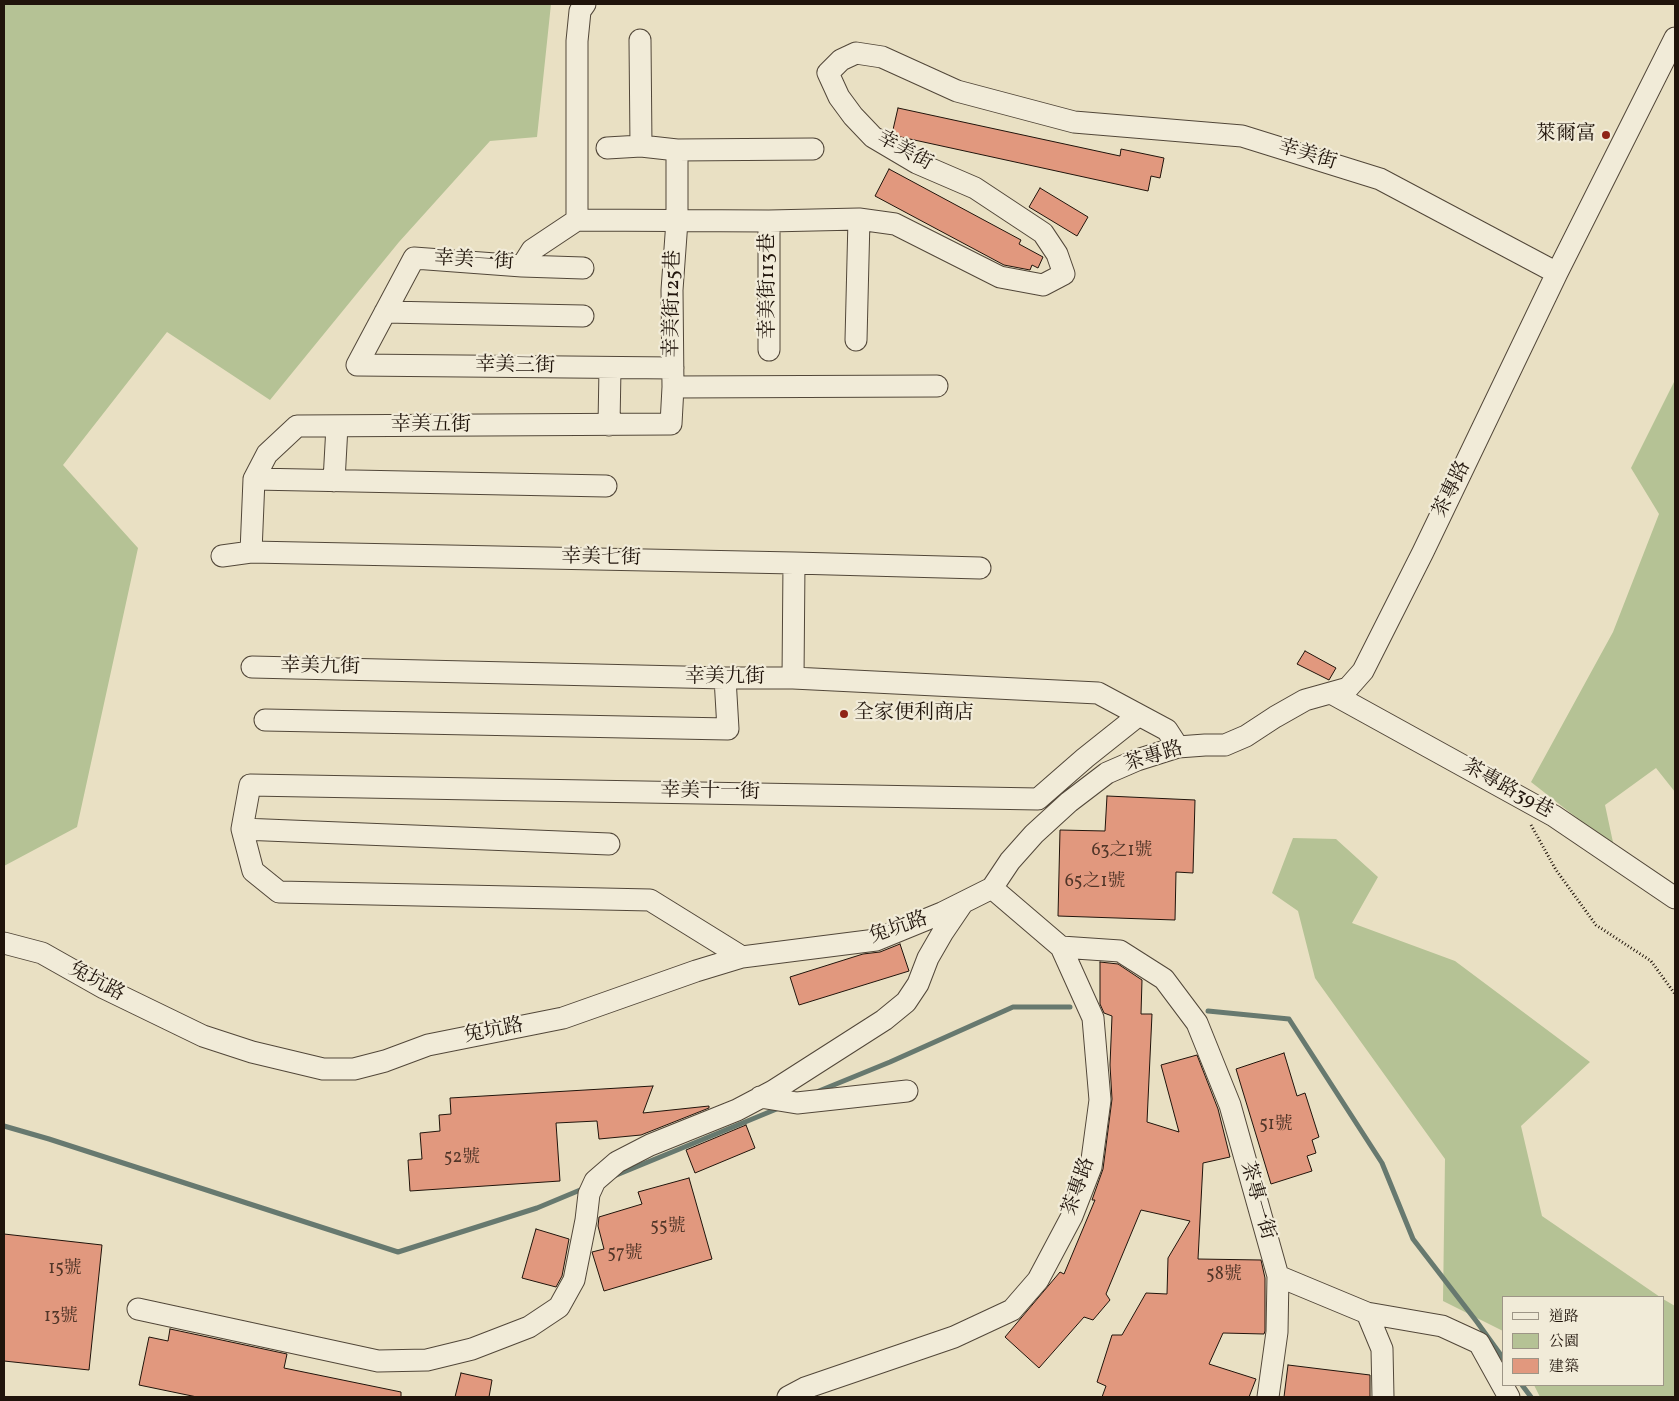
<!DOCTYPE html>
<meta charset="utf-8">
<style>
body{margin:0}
#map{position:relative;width:1679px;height:1401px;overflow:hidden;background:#e9e0c3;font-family:Vollkorn,"Noto Serif TC",serif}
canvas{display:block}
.frame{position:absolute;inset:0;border:5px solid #20140b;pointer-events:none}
.legend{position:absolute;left:1502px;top:1296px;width:162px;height:90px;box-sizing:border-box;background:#f1ebd8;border:1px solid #9d9586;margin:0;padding:6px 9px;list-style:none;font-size:15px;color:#20140b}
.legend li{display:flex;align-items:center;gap:10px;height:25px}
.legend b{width:25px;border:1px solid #9d9586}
</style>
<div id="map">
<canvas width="1679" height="1401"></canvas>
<div class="frame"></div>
<ul class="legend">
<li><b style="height:6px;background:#f1ebd8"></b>道路</li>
<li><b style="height:14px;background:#b5c295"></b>公園</li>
<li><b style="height:14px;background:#e1987e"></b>建築</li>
</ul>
</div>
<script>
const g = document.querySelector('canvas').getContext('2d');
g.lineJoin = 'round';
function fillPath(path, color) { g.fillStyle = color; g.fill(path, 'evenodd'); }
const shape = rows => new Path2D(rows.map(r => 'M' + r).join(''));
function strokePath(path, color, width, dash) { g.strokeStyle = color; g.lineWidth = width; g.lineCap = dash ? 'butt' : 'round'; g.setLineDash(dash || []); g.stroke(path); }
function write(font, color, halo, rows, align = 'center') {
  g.font = font + ' Vollkorn,"Noto Serif TC",serif'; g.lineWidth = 4.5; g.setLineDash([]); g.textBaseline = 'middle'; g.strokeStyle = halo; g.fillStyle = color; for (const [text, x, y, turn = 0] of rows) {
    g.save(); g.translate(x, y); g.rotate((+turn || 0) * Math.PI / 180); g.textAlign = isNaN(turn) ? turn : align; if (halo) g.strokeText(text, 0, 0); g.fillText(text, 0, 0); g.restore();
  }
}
const green = shape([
 [4,4,551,4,537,137,490,141,399,242,270,400,167,332,63,465,138,548,77,827,4,866],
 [1675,380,1675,792,1656,768,1605,805,1614,847,1531,782,1613,632,1659,514,1631,468],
 [1293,838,1336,839,1378,877,1352,923,1455,961,1590,1062,1521,1126,1542,1216,1660,1297,1503,1297,1503,1331,1443,1301,1445,1159,1315,978,1298,911,1272,893],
 [1663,1299,1675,1306,1675,1397,1540,1397,1534,1385,1663,1385]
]);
const stream = shape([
 [1208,1011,1289,1019,1382,1163,1413,1239,1477,1322,1503,1358],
 [819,1091,890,1062,1013,1007,1070,1007],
 [4,1126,49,1139,398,1252,537,1208,585,1188],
 [614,1176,779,1108],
 [1522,1385,1531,1397]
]);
const building = shape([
 [898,108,1120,156,1121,149,1164,158,1160,178,1151,176,1148,191,896,136,892,134,898,108],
 [889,169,1021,240,1019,244,1043,257,1038,268,1032,265,1030,270,1004,265,875,196,889,169],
 [1040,188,1088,217,1077,236,1029,207,1040,188],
 [1305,651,1336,668,1329,680,1297,664,1305,651],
 [1107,796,1195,800,1193,873,1176,872,1175,920,1058,916,1060,830,1105,831,1107,796],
 [900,944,909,971,799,1005,790,977,863,954,880,952,900,944],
 [1100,962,1118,964,1142,980,1141,1014,1152,1014,1147,1122,1179,1132,1161,1065,1197,1055,1218,1109,1230,1157,1203,1163,1198,1259,1261,1260,1265,1278,1265,1331,1264,1334,1223,1333,1209,1364,1256,1379,1249,1397,1102,1397,1106,1386,1097,1382,1112,1335,1122,1335,1146,1293,1167,1294,1168,1258,1190,1221,1141,1210,1106,1294,1110,1300,1093,1320,1084,1317,1039,1368,1005,1337,1060,1272,1064,1274,1095,1200,1092,1200,1103,1169,1112,1099,1110,1065,1112,1016,1104,1013,1100,1004,1100,962],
 [1284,1053,1297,1096,1305,1093,1319,1137,1312,1140,1316,1153,1307,1156,1312,1171,1271,1184,1236,1069,1284,1053],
 [653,1086,643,1113,709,1106,709,1108,641,1135,599,1139,597,1121,556,1123,560,1181,410,1191,408,1160,422,1159,420,1133,440,1131,439,1115,451,1114,450,1098,653,1086],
 [746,1125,755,1148,695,1173,686,1150,746,1125],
 [689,1178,712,1259,604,1291,592,1252,604,1249,598,1226,599,1217,642,1204,638,1192,689,1178],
 [536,1229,569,1239,562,1276,556,1287,522,1278,536,1229],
 [4,1234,102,1245,89,1370,4,1361,4,1234],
 [170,1329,287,1354,284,1368,401,1392,401,1397,197,1397,139,1385,149,1337,168,1341,170,1329],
 [1288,1365,1370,1375,1370,1397,1284,1397,1288,1365],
 [461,1373,492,1380,489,1397,455,1397,461,1373]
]);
const path = shape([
 [1531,825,1556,870,1596,925,1651,961,1675,994]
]);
const minor = shape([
 [640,40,641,146],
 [607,148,641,146,677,150,813,149],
 [577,220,769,221,859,219,895,224,1000,277,1043,285,1064,274,1057,254,1043,233,975,188,917,163,873,137,853,116,839,97,828,73,841,60,856,53,882,57,957,91,1074,122,1242,136,1380,179,1557,273],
 [577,220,532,250,522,266,414,258,357,365,673,368],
 [577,220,577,41,580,11,585,4],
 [769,221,769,350],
 [522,266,583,268],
 [385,312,583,316],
 [856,340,859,219],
 [673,387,937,386],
 [609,425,610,368],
 [254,479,606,486],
 [334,481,337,426],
 [251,552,254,479,267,454,297,426,671,424,673,387,672,290,677,221,677,150],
 [222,556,251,552,794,563,980,568],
 [252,667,725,678,793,678,1098,693,1167,730,1178,747],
 [793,678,794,563],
 [1331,693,1554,816,1675,898],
 [265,720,728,729,725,678],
 [242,829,609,844],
 [4,943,42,953,104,988,203,1036,252,1052,323,1069,354,1069,385,1061,428,1045,563,1018,696,971,742,957,876,940,942,913,992,888,1010,861,1034,834,1069,802,1107,773,1137,760,1178,747,1205,745,1225,745,1246,736,1275,717,1305,700,1348,688,1363,671,1423,552,1557,273,1675,38],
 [1061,947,1120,951,1164,979,1197,1023,1230,1105,1278,1276,1277,1332,1268,1397],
 [742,957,650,900,279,892,253,871,242,829,250,785,1038,799,1085,758,1139,715],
 [760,1097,797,1103,907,1091],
 [1278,1276,1367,1313,1442,1326,1479,1343,1509,1397],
 [138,1309,378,1361,427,1360,472,1349,529,1327,559,1307,574,1280,586,1220,589,1194,595,1181,617,1162,650,1145,737,1110,773,1091,884,1020,906,1002,918,984,928,958,943,932,962,904],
 [1367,1313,1382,1349,1383,1397],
 [788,1397,805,1388,954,1337,1012,1310,1038,1280,1072,1216,1091,1167,1100,1100,1093,1018,1061,947,992,888]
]);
const markers = [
 [1606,135,5,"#8f2418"],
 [844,714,5,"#8f2418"]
];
const numberNames = [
 ["63之1號",1122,852],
 ["65之1號",1095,883],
 ["51號",1276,1126],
 ["52號",462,1159],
 ["55號",668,1228],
 ["57號",625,1255],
 ["15號",65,1270],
 ["58號",1224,1276],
 ["13號",61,1318]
];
const poiNames = [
 ["萊爾富",1596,135],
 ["全家便利商店",854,714,"left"]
];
const streetNames = [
 ["幸美街",904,152,29],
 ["幸美街",1307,156,17],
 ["幸美一街",474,262,3],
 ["幸美街113巷",769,286,-90],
 ["幸美街125巷",674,304,-89],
 ["幸美三街",515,367,1],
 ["幸美五街",431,426],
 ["茶專路",1453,490,-64],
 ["幸美七街",601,559,1],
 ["幸美九街",320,668,1],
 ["幸美九街",725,678],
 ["茶專路",1154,758,-17],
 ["茶專路39巷",1507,790,29],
 ["幸美十一街",710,793,1],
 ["兔坑路",899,929,-19],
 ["兔坑路",96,983,28],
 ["兔坑路",494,1032,-11],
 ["茶專路",1080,1187,-71],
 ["茶專一街",1256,1201,74]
];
fillPath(green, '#b5c295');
strokePath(stream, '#67796f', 5);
fillPath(building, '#e1987e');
strokePath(building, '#20140b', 1);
strokePath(minor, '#524739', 23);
strokePath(path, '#20140b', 3, [1, 2.5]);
strokePath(minor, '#f1ebd8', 21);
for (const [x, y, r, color] of markers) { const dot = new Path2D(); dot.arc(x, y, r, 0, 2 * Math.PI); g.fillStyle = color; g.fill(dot); strokePath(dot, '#f1ebd8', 2); }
write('18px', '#503528', null, numberNames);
write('20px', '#20140b', '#f1ebd8', poiNames, 'right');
write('20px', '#20140b', '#f1ebd8', streetNames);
</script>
